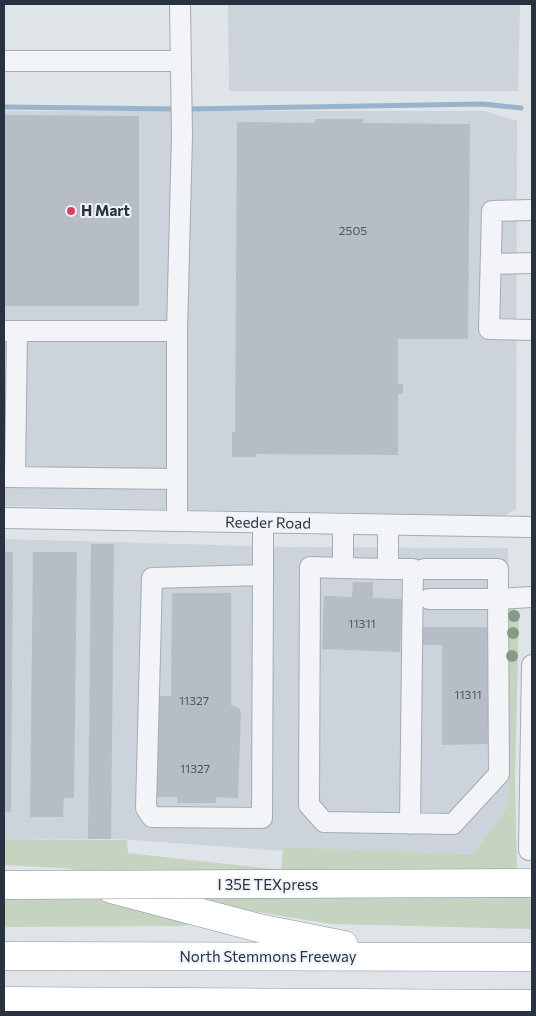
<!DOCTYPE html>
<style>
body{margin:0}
#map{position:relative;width:536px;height:1016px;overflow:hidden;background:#dfe4e9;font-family:Commissioner,sans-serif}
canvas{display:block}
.frame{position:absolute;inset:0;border:5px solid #283241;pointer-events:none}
</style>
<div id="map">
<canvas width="536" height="1016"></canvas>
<div class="frame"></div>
</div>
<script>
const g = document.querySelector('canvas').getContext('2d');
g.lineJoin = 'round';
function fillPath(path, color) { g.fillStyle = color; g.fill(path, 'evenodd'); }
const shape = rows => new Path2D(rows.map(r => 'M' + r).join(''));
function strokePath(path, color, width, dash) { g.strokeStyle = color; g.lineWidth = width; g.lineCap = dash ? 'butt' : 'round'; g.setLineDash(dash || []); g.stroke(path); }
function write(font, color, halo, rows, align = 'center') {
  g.font = font + ' Commissioner,sans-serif'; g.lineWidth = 4; g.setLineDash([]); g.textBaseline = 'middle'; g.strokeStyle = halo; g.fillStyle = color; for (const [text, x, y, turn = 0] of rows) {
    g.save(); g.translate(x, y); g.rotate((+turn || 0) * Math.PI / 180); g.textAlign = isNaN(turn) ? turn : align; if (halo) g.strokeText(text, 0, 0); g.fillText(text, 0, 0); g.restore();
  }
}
const built = shape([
 [228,4,520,4,518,91,229,91],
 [4,111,485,111,517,121,516,509,504,516,4,506],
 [4,539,286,547,508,548,509,805,473,854,284,847,283,851,118,839,4,840]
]);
const green = shape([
 [508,607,519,611,515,778,517,871,532,872,532,929,331,924,222,906,97,873,62,868,4,865,4,840,127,840,128,853,281,870,283,847,473,854,509,805],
 [4,893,83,893,203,923,181,926,4,927]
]);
const stream = shape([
 [4,107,178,109],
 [187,109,483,104,521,108]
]);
const building = shape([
 [4,115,139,116,139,306,4,306],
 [315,119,364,119,363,123,470,124,468,339,398,339,398,384,403,384,403,394,398,394,398,455,256,454,256,457,232,457,232,432,235,432,237,122,315,123],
 [91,544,114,544,111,839,88,839],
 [4,552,13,552,11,812,4,812],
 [33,552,77,552,74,798,64,798,63,817,30,817],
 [353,582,373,582,373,598,402,599,400,652,322,649,324,596,352,597],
 [172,593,231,593,231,705,239,708,241,713,238,798,216,797,216,803,177,803,178,797,156,797,158,696,171,696],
 [422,627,493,627,493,744,442,745,442,645,422,645]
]);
const minor = shape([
 [4,61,181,61],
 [532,210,492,211,489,329,532,330],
 [491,264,532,263],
 [4,331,177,331],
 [4,477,177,479],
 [15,477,17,331],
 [4,518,532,527],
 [177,521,177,331,182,136,180,4],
 [263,523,263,575,262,818,152,817,146,808,152,578,263,575],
 [343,524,343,568,310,567,309,805,324,822,453,824,499,774,498,599,532,597],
 [388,525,388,569,413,569,410,824],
 [343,568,388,569],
 [424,569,498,569,498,599,429,599],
 [529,850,532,665]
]);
const highway = shape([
 [111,889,259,928,344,945],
 [4,956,532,957],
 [4,1001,532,1004]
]);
const highwayBridge = shape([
 [4,885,532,883]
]);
const trees = [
 [514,616],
 [513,633],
 [512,656]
];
const markers = [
 [71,211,5,"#d2405c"]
];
const numberNames = [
 ["2505",353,231],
 ["11311",362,624],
 ["11311",468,695],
 ["11327",194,701],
 ["11327",195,769]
];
const poiNames = [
 ["H Mart",81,211]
];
const streetNames = [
 ["Reeder Road",268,523,1],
 ["I 35E TEXpress",268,885],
 ["North Stemmons Freeway",268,957]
];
fillPath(built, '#cdd3db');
fillPath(green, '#c6d3c0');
strokePath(stream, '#99b3ca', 5);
fillPath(building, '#b6bdc6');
strokePath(minor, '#a4abb3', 22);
strokePath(highway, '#8692a0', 29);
strokePath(minor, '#f2f4f7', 20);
strokePath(highway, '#fff', 28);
strokePath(highwayBridge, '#8692a0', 29, []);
strokePath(highwayBridge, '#fff', 28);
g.fillStyle = '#869a85';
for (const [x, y] of trees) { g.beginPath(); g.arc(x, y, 6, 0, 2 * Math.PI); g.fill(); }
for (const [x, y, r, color] of markers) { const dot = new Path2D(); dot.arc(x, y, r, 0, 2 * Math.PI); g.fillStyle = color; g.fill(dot); strokePath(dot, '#eff2f6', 2); }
write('12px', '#4c5562', null, numberNames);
write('bold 15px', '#283241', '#eff2f6', poiNames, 'left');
write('15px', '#283241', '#eff2f6', streetNames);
</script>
